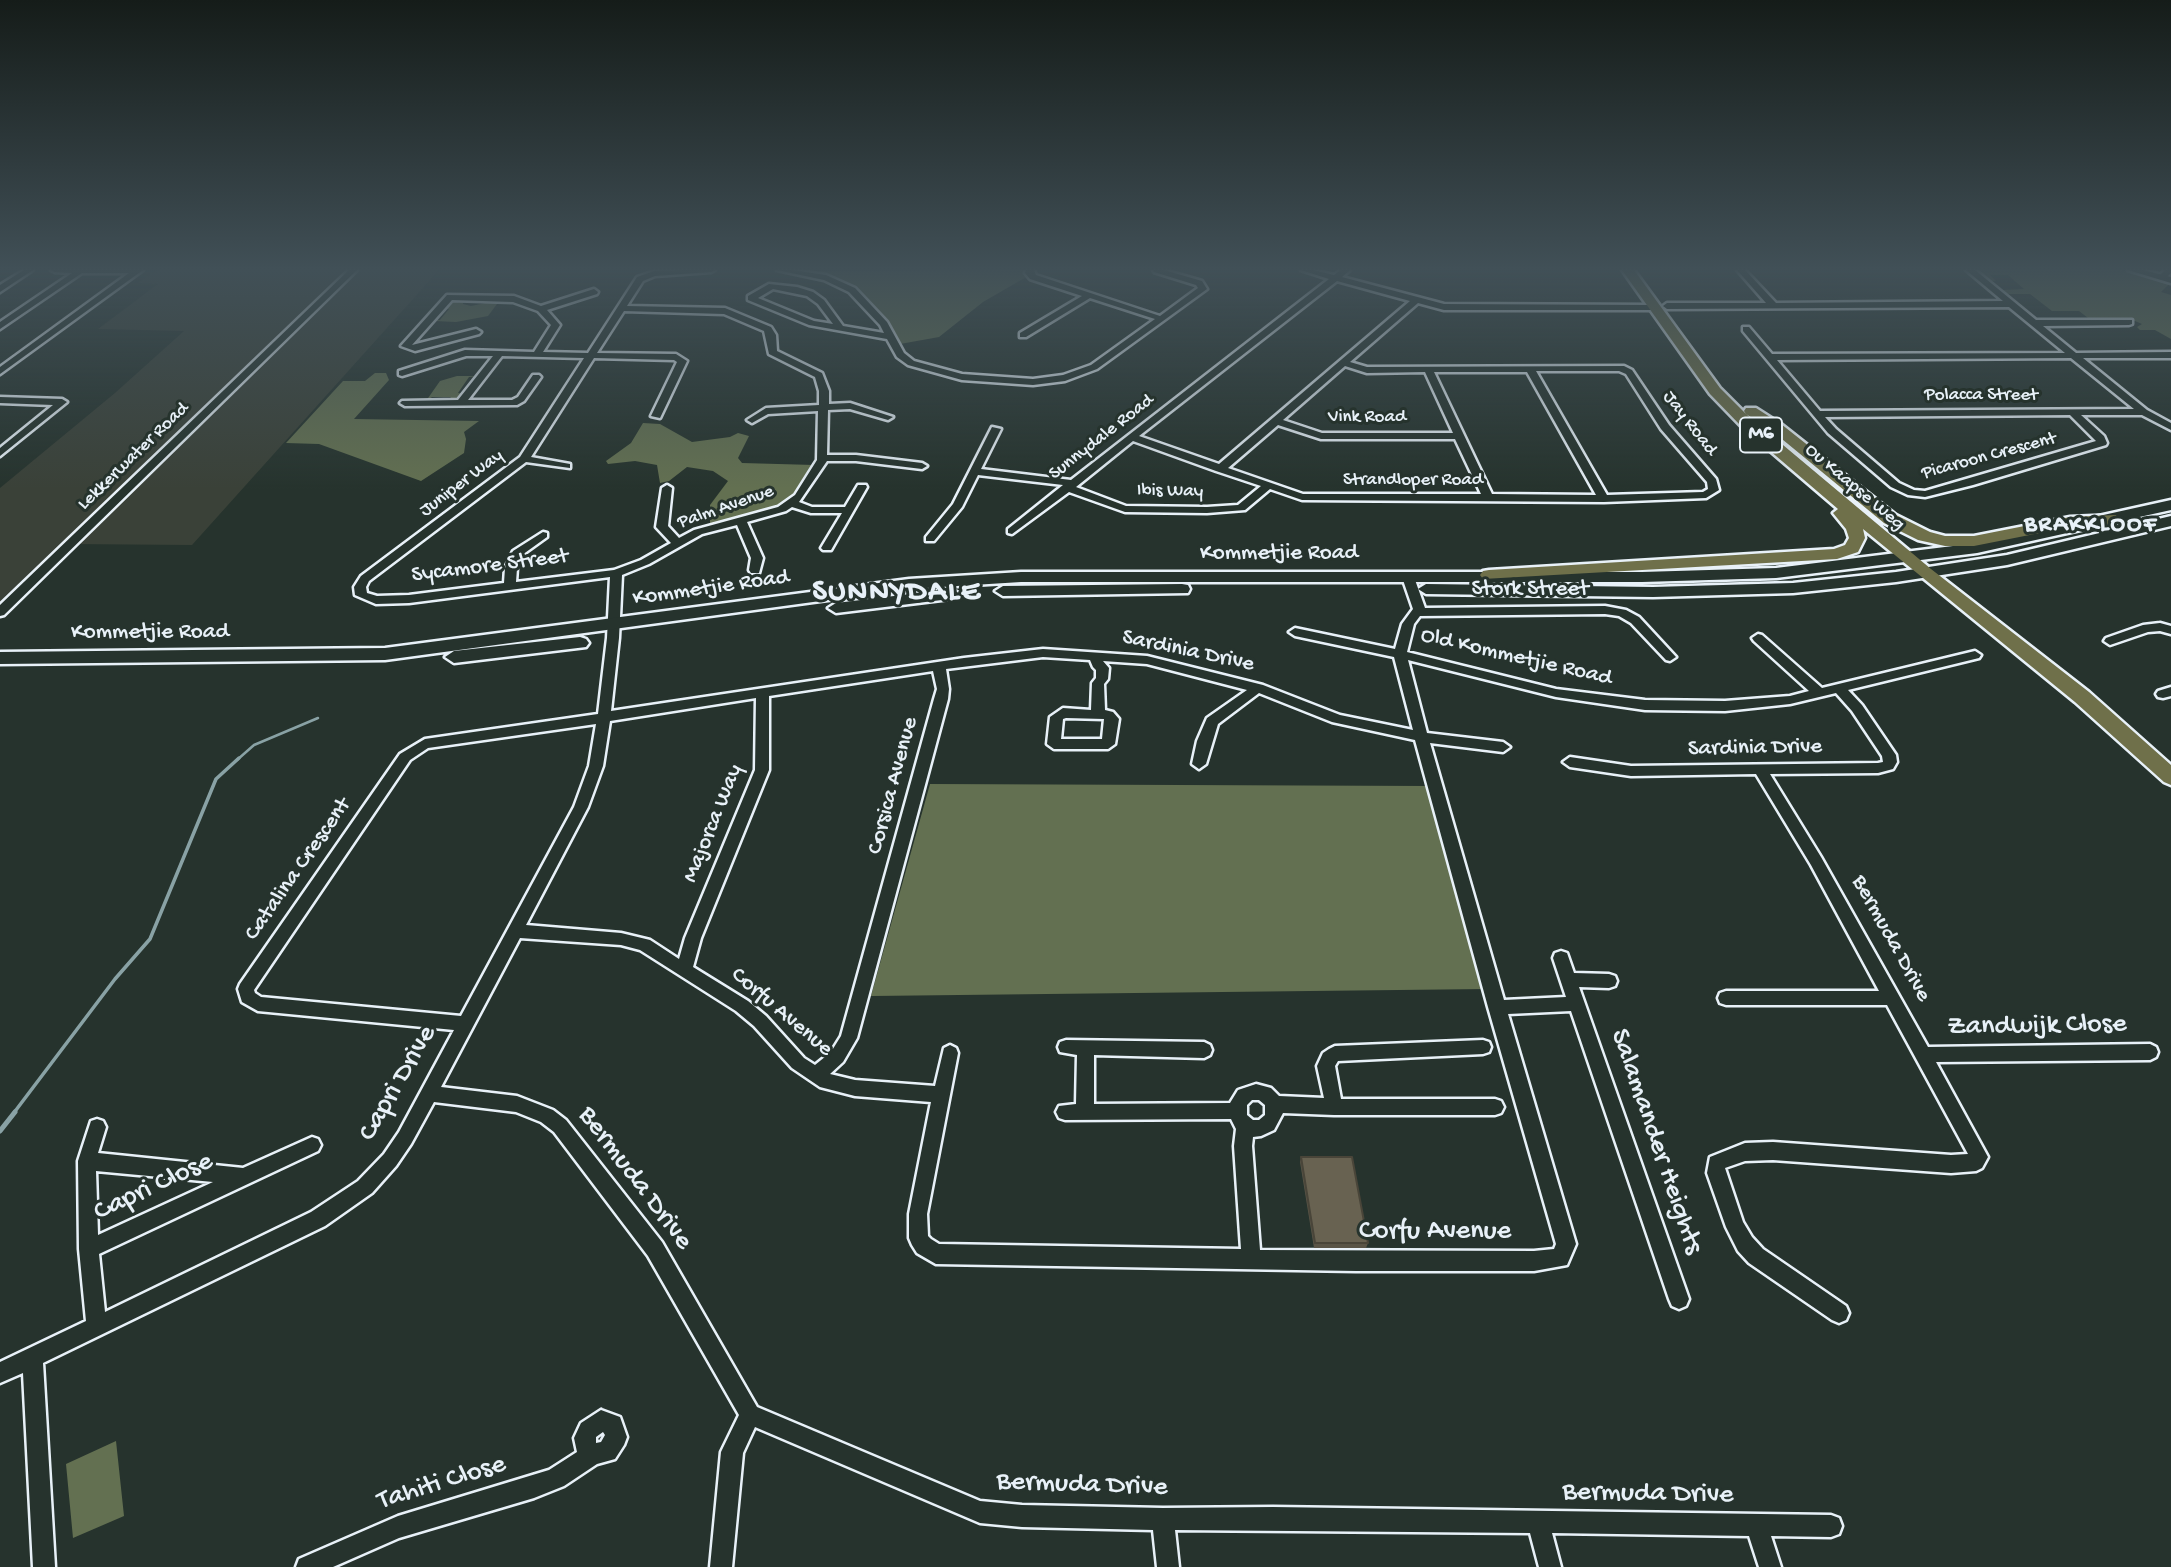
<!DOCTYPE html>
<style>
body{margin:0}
canvas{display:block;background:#26332d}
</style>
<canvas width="2171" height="1567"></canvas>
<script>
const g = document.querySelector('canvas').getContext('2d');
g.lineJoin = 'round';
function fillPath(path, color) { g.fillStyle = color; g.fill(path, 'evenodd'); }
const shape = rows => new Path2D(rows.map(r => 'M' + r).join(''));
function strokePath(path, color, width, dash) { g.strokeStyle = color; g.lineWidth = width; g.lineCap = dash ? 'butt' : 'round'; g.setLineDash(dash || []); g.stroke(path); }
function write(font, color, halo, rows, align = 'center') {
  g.font = font + ' "Gochi Hand",sans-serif'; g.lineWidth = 6; g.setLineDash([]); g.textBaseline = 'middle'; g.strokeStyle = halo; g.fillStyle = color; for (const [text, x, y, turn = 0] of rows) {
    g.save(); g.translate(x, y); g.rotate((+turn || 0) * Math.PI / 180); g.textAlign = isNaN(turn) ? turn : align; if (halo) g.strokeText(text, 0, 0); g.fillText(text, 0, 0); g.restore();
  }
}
const built = shape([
 [157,270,439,270,192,545,70,544,0,612,0,488,115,393,184,331,98,329,158,284,138,283]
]);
const green = shape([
 [1018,270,1025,270,1028,276,983,302,939,337,900,344,887,323,858,292,817,271],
 [1975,270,2122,270,2171,282,2161,292,2171,295,2171,339,2155,330,2140,330,2137,327,2142,324,2135,321,2092,321,2079,311,2052,311,2030,294,2007,294,2003,290,2024,289,2008,275,1990,275,1996,281,1988,281],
 [454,299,464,299,463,304,471,306,500,300,488,316,456,322,435,321,429,323,433,320,440,320,449,309,443,308],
 [375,373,386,373,389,380,354,419,479,421,464,432,466,439,464,453,421,481,319,444,286,443,343,381,365,381],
 [457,376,478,376,469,377,458,393,465,394,459,399,448,401,451,397,432,397,426,401,440,381],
 [643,423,660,424,692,442,730,437,738,433,749,436,738,458,742,463,814,465,794,497,778,506,710,525,710,505,728,481,713,471,687,467,669,481,660,483,657,465,635,461,608,464,606,461,631,443],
 [930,784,1427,786,1486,989,871,996],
 [116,1441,124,1516,73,1538,66,1464]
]);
const streamFar2 = shape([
 [237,760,254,745,318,718]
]);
const streamFar1 = shape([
 [13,1114,115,979,150,939,216,779,239,758]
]);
const stream = shape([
 [0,1131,15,1112]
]);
const minor = shape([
 [24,270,33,270,0,292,0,285,24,270],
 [51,270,143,270,0,374,0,367,129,273,82,273,0,329,0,322,72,273,55,272,51,270],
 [349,270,357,270,4,615,0,616,0,605,349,270],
 [682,270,715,270,711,272,655,276,643,281,627,306,725,308,771,327,776,335,777,351,822,373,829,391,829,404,850,403,893,417,888,420,850,409,828,410,827,455,856,455,922,463,927,466,922,469,856,461,827,461,799,502,812,507,845,507,858,485,866,485,867,487,831,550,823,550,821,548,842,513,811,513,792,507,786,511,747,522,763,558,759,573,751,573,749,570,751,558,737,525,702,534,649,564,622,575,619,638,611,711,964,658,1043,649,1147,656,1263,685,1340,715,1413,730,1394,657,1295,636,1289,632,1295,628,1395,649,1402,624,1413,609,1402,577,1408,573,1414,577,1425,608,1605,606,1626,610,1639,617,1676,657,1670,661,1666,660,1631,623,1619,616,1605,614,1420,616,1414,624,1407,652,1556,689,1645,700,1725,701,1790,696,1809,691,1754,641,1752,638,1758,634,1762,635,1822,688,1975,651,1981,655,1979,658,1848,690,1862,705,1896,755,1897,762,1893,769,1878,773,1770,774,1821,857,1928,1047,2150,1044,2156,1047,2158,1052,2156,1057,2150,1060,1936,1062,1988,1157,1982,1168,1976,1171,1951,1173,1773,1160,1745,1161,1725,1168,1743,1222,1752,1237,1763,1249,1846,1306,1849,1313,1846,1320,1839,1323,1832,1320,1749,1263,1738,1251,1726,1227,1707,1173,1710,1157,1745,1143,1773,1142,1951,1155,1968,1154,1887,1005,1726,1005,1720,1003,1718,998,1720,993,1726,991,1879,991,1811,865,1756,774,1631,776,1570,767,1563,762,1570,757,1631,766,1878,763,1883,762,1882,756,1852,711,1836,693,1790,704,1725,711,1645,710,1556,697,1408,660,1427,733,1503,742,1510,747,1503,752,1430,743,1504,1000,1566,997,1553,958,1555,953,1561,951,1567,953,1574,973,1609,974,1615,976,1617,981,1615,986,1609,988,1579,987,1689,1299,1686,1306,1679,1309,1672,1306,1669,1299,1571,1011,1508,1014,1576,1244,1567,1265,1534,1271,1356,1271,936,1264,917,1253,912,1245,909,1238,909,1214,931,1102,855,1096,820,1087,792,1068,754,1026,736,1011,640,950,621,945,520,938,441,1087,517,1096,553,1110,566,1120,662,1242,757,1407,980,1501,1022,1505,1163,1508,1273,1507,1831,1515,1839,1518,1842,1526,1839,1534,1831,1537,1771,1536,1781,1567,1759,1567,1749,1536,1552,1533,1561,1567,1539,1567,1530,1533,1175,1530,1179,1567,1157,1567,1153,1530,1022,1527,980,1523,755,1427,743,1453,732,1567,710,1567,721,1452,739,1415,648,1256,554,1132,541,1122,516,1112,434,1102,411,1144,396,1166,372,1193,325,1226,43,1363,55,1567,33,1567,23,1373,0,1383,0,1362,86,1321,79,1249,78,1161,91,1121,97,1119,103,1121,106,1127,98,1153,243,1168,312,1137,318,1139,321,1145,318,1151,99,1254,105,1312,311,1212,358,1181,384,1154,399,1132,454,1030,258,1011,242,1002,238,989,240,984,400,754,425,739,598,714,607,638,610,577,409,603,376,604,355,595,354,587,361,576,520,457,584,358,502,356,468,400,512,400,518,397,533,375,539,375,541,377,524,401,517,405,405,406,400,403,402,401,458,400,493,356,466,356,402,376,399,375,399,371,465,350,534,352,551,325,538,311,513,302,452,300,412,345,476,329,481,332,479,334,415,351,401,346,447,295,514,296,541,306,594,289,598,292,597,294,547,310,560,325,543,352,588,353,637,277,654,271,682,270],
 [624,311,724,314,764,331,769,354,815,377,819,391,819,405,766,408,747,420,752,423,768,414,818,411,817,460,795,495,778,507,694,530,679,538,668,526,672,488,667,485,662,488,656,527,671,543,641,560,614,570,516,582,517,568,522,555,547,537,547,533,543,532,513,551,505,568,504,583,409,595,377,596,367,593,366,587,369,581,526,462,570,468,570,464,531,457,594,358,674,360,677,362,651,416,660,418,687,361,676,354,597,353,624,311],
 [1043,657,1090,660,1093,667,1096,670,1096,678,1092,683,1091,710,1063,708,1050,717,1047,744,1054,749,1108,749,1115,744,1119,719,1113,712,1105,710,1104,684,1108,679,1109,668,1103,661,1147,664,1247,690,1207,718,1197,741,1192,764,1199,769,1206,764,1218,724,1259,693,1332,722,1415,740,1488,1007,1556,1244,1554,1249,1534,1251,1260,1250,1252,1146,1253,1137,1261,1136,1274,1130,1283,1113,1334,1115,1495,1115,1501,1113,1504,1107,1501,1101,1495,1099,1341,1099,1335,1066,1338,1061,1483,1054,1489,1052,1491,1047,1489,1042,1483,1040,1335,1046,1329,1049,1323,1053,1317,1066,1324,1098,1279,1096,1271,1088,1256,1084,1238,1090,1230,1103,1094,1104,1094,1055,1204,1058,1210,1055,1212,1050,1210,1045,1204,1042,1066,1040,1060,1042,1058,1047,1060,1052,1077,1055,1076,1104,1059,1106,1056,1112,1059,1118,1065,1120,1231,1119,1236,1129,1234,1146,1241,1249,939,1244,931,1239,928,1236,927,1214,958,1053,956,1048,950,1045,944,1048,935,1086,855,1080,830,1074,843,1062,857,1038,948,699,949,689,946,669,1043,657],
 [933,671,937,689,934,699,841,1036,831,1052,815,1065,804,1058,766,1016,748,1001,693,967,701,938,769,770,769,696,933,671],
 [756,698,755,770,685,938,679,959,650,940,621,933,526,925,588,807,603,766,610,721,756,698],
 [1066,718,1104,719,1102,739,1061,739,1063,719,1066,718],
 [596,724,589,766,574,807,461,1016,261,997,255,993,254,990,410,760,428,748,596,724],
 [1252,1100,1259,1100,1265,1105,1265,1115,1259,1120,1253,1120,1247,1115,1247,1105,1252,1100],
 [96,1171,213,1182,98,1235,96,1171],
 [777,270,792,270,826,275,855,288,887,322,904,353,914,361,962,374,1033,379,1063,375,1091,365,1155,319,1090,298,1026,337,1020,337,1020,333,1082,296,1030,279,1025,273,1026,270,1034,270,1036,275,1160,316,1198,288,1196,285,1154,272,1153,270,1164,270,1202,281,1207,289,1097,369,1065,381,1033,385,962,380,908,365,897,357,887,339,809,325,748,300,748,296,769,284,797,287,813,292,824,300,843,326,884,333,880,325,849,292,824,280,777,270],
 [773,289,807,296,818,304,833,324,814,321,758,298,773,289],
 [1301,270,1313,270,1334,275,1341,270,1350,270,1342,277,1444,304,1657,305,1657,309,1654,310,1444,310,1418,303,1350,362,1367,367,1624,366,1632,370,1669,425,1716,479,1719,490,1706,498,1604,502,1302,500,1270,489,1245,510,1207,513,1125,512,1069,492,1012,534,1008,533,1008,529,1063,485,978,475,962,507,934,541,926,541,926,537,953,504,992,427,1001,429,981,469,1071,480,1329,279,1301,270],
 [1337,281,1410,301,1219,464,1139,436,1337,281],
 [1345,366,1367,373,1425,372,1453,433,1322,433,1283,420,1345,366],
 [1536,371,1619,371,1626,374,1661,429,1707,482,1708,489,1703,492,1607,495,1536,371],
 [1434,372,1527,372,1596,495,1492,494,1434,372],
 [1278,425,1321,439,1455,439,1481,494,1303,494,1228,468,1278,425],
 [1133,441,1216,471,1261,486,1238,505,1207,507,1126,506,1076,487,1133,441],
 [1737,270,1745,270,1776,303,2003,301,1966,270,1975,270,2036,320,2132,320,2132,324,2129,325,2043,326,2076,353,2171,352,2171,358,2083,358,2147,410,2171,423,2171,430,2142,415,2081,415,2104,436,2107,443,2106,445,1973,485,1925,497,1908,495,1891,487,1828,433,1743,331,1743,327,1749,327,1772,354,2065,353,2009,307,1667,309,1663,306,1667,303,1766,303,1737,270],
 [2071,358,2134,409,1820,411,1777,360,2071,358],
 [2070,415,2096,441,1925,491,1914,490,1899,483,1836,429,1825,417,2070,415],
 [2165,270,2171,270,2171,273,2165,279,2159,279,2158,277,2165,270],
 [0,397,62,399,67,402,0,456,0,448,53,405,0,403,0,397],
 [2160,623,2171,626,2171,634,2160,631,2148,632,2110,645,2104,641,2106,638,2143,625,2160,623],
 [2171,687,2171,696,2163,698,2158,697,2156,694,2158,691,2171,687],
 [601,1410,620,1417,627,1437,624,1445,615,1459,597,1464,564,1486,534,1498,399,1538,333,1567,296,1567,299,1559,398,1516,549,1470,577,1452,574,1438,581,1423,601,1410],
 [603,1432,605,1435,601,1442,596,1443,596,1437,603,1432]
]);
const tertiary = shape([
 [2128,270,2143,270,2171,277,2171,283,2128,270]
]);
const secondary = shape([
 [2171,500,2171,510,1977,553,1776,578,1642,582,1021,582,909,589,385,660,0,664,0,652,385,648,909,579,1021,572,1642,572,1776,568,1977,543,2171,500],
 [2171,516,2171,526,2007,565,1896,582,1793,593,1653,597,1426,594,1418,589,1426,584,1653,587,1793,583,1896,572,2007,555,2171,516],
 [1182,584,1188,585,1190,589,1188,593,1003,596,995,591,1003,586,1182,584],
 [952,589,960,594,958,598,836,613,828,608,836,603,952,589],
 [580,637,586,639,589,643,586,647,454,663,445,657,454,651,580,637]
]);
const primary = shape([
 [1622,270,1634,270,1720,388,1746,414,1744,411,1746,408,1756,408,1781,424,1896,515,1930,532,1945,536,1974,536,2070,517,2116,515,2118,519,2116,523,2110,524,2070,527,1974,546,1945,546,1918,540,1884,523,1771,430,1746,414,1931,569,2089,692,2171,765,2171,785,2164,782,2075,702,1863,529,1865,538,1858,552,1837,559,1483,579,1480,575,1483,571,1489,570,1834,549,1845,545,1849,538,1846,529,1833,513,1838,509,1741,426,1710,394,1622,270]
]);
const wall = shape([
 [1301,1157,1368,1243,1366,1248,1314,1248,1300,1162]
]);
const building = shape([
 [1301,1157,1352,1157,1368,1243,1315,1243,1301,1157]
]);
const farStreetnames = [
 ["Polacca Street",1981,396],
 ["Vink Road",1367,418],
 ["Jay Road",1689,424,52],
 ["Sunnydale Road",1102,438,-38],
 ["Lekkerwater Road",134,457,-44],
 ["Picaroon Crescent",1989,457,-15],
 ["Strandloper Road",1413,481],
 ["Juniper Way",462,484,-37],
 ["Ou Kaapse Weg",1854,488,40],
 ["Ibis Way",1170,492,1],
 ["Palm Avenue",726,508,-19]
];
const shields = [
 [1761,435,42]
];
const shieldNames = [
 ["M6",1761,435]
];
const streetNames = [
 ["Kommetjie Road",1279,554],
 ["Sycamore Street",490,567,-7],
 ["Kommetjie Road",711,589,-8],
 ["Stork Street",1530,590],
 ["Kommetjie Road",150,633],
 ["Sardinia Drive",1188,652,12],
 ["Old Kommetjie Road",1516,658,13],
 ["Sardinia Drive",1755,749,-1],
 ["Corsica Avenue",894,786,-75],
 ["Majorca Way",714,824,-68],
 ["Catalina Crescent",299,870,-55],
 ["Bermuda Drive",1890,939,61],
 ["Corfu Avenue",781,1013,40]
];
const farDistrictnames = [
 ["BRAKKLOOF",2091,526]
];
const nearStreetnames = [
 ["Zandwijk Close",2037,1027,-1],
 ["Capri Drive",399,1084,-60],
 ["Salamander Heights",1655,1142,71],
 ["Bermuda Drive",634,1179,53],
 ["Capri Close",154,1188,-25],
 ["Corfu Avenue",1435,1233],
 ["Tahiti Close",442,1484,-17],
 ["Bermuda Drive",1082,1486,2],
 ["Bermuda Drive",1648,1495,1]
];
const districtNames = [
 ["SUNNYDALE",897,594]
];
fillPath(built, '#3a4138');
fillPath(green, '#637051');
strokePath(streamFar2, '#89a2a5', 2.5);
strokePath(streamFar1, '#89a2a5', 3.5);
strokePath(stream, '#89a2a5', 5);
strokePath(minor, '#e8f1f8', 5);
strokePath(tertiary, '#e8f1f8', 5);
strokePath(secondary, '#e8f1f8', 5);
strokePath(primary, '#e8f1f8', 5);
fillPath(minor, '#26332d');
fillPath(tertiary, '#26332d');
fillPath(secondary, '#26332d');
fillPath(primary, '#6f704a');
fillPath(wall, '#595446');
fillPath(building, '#686251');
strokePath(building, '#494539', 2);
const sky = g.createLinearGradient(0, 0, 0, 489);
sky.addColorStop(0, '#151c19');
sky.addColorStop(0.55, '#415057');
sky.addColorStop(1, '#41505700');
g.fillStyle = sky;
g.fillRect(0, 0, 2171, 489);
write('19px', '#e8f1f8', '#26332d', farStreetnames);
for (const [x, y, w] of shields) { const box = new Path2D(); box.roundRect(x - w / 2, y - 17.5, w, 35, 5); g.fillStyle = '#26332d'; g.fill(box); strokePath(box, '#e8f1f8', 2); }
write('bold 21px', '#e8f1f8', null, shieldNames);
write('23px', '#e8f1f8', '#26332d', streetNames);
g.letterSpacing = '2px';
write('bold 24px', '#e8f1f8', '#26332d', farDistrictnames);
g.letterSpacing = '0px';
write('28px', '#e8f1f8', '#26332d', nearStreetnames);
g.letterSpacing = '2px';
write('bold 30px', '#e8f1f8', '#26332d', districtNames);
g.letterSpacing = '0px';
</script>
